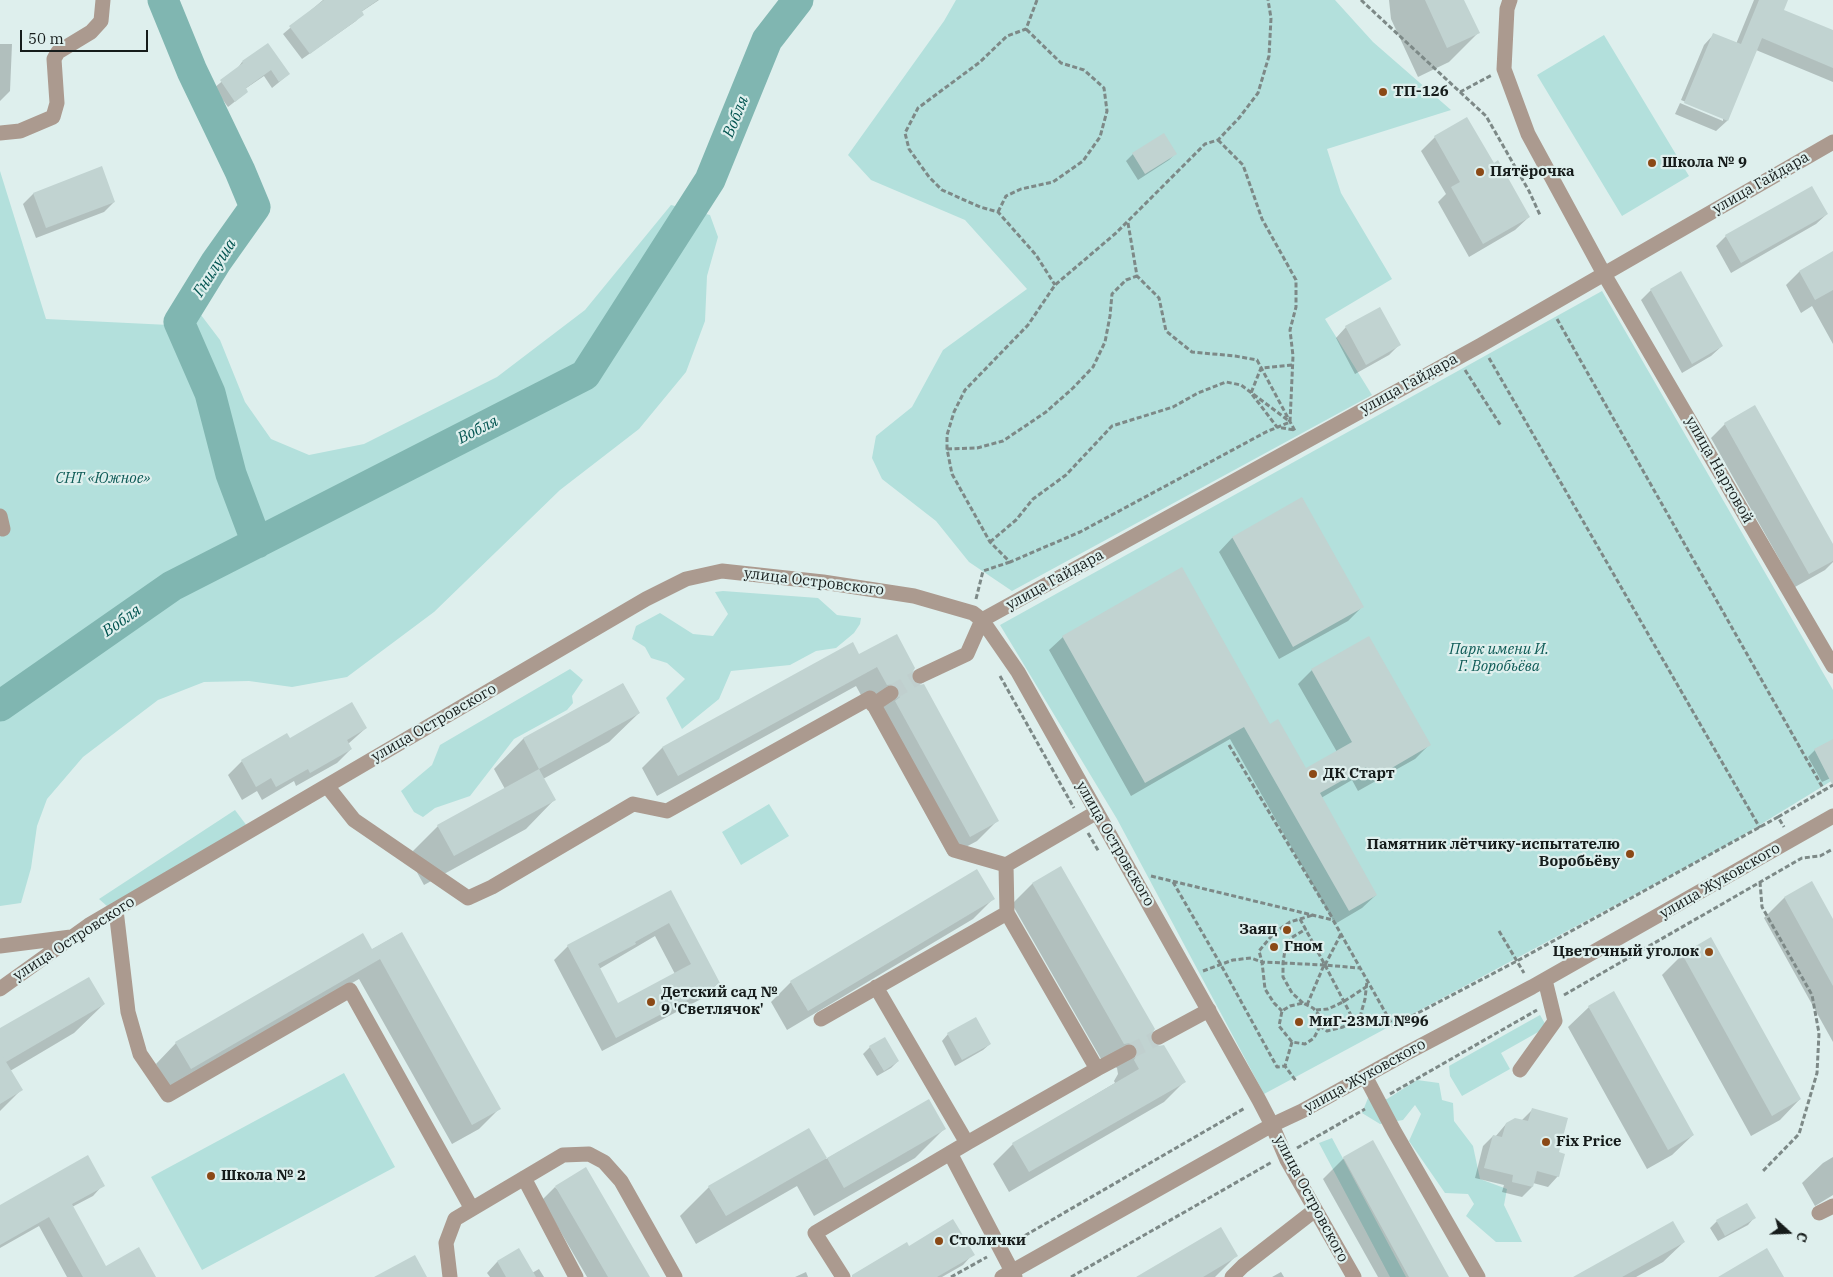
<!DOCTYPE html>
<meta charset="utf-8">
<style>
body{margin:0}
#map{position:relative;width:1833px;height:1277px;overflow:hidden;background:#deefed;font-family:"IBM Plex Serif",serif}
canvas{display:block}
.north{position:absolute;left:1763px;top:1207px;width:50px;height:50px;-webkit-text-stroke:4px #deefed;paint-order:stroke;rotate:110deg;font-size:14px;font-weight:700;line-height:20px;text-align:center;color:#161c1b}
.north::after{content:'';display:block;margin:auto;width:18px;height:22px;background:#161c1b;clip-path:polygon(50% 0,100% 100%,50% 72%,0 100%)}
.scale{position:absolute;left:20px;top:30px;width:128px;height:22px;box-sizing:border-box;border:2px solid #161c1b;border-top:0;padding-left:6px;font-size:15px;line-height:18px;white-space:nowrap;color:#161c1b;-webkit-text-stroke:4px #deefed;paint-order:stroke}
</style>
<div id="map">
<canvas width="1833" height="1277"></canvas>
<div class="north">С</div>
<div class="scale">50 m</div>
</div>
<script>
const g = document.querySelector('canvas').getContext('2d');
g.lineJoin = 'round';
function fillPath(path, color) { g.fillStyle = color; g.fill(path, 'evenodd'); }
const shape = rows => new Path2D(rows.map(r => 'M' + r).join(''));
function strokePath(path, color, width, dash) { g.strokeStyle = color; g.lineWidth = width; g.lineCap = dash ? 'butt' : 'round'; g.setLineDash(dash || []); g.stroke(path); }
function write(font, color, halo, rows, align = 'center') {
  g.font = font + ' "IBM Plex Serif",serif'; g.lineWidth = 4.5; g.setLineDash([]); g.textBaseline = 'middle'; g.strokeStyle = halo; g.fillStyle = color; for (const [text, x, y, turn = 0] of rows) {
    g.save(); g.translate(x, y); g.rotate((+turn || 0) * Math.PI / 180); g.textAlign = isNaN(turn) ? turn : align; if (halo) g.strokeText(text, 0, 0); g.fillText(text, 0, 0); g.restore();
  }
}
const green = shape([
 [956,0,1335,0,1373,42,1451,110,1327,149,1341,193,1392,279,1325,319,1372,395,1012,591,969,562,936,521,882,479,872,458,876,436,912,407,943,350,1027,289,965,220,871,180,848,155,944,21],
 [1604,35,1689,176,1622,216,1537,75],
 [0,171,46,319,169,325,198,311,220,340,245,402,271,439,309,455,364,444,497,377,585,310,671,205,710,215,718,237,707,276,705,321,686,372,639,429,560,490,434,612,347,677,292,687,249,681,204,682,158,700,83,757,47,799,37,826,31,868,21,903,0,906],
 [1602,291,1833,690,1833,780,1727,845,1264,1094,1117,819,1000,625],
 [723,591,818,598,837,615,861,618,860,624,854,633,836,648,816,651,790,665,731,671,719,699,682,729,666,698,685,679,667,663,651,658,645,647,632,639,636,626,660,613,693,634,713,636,728,614,715,592],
 [570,669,583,680,572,696,573,703,567,710,514,739,470,796,435,808,423,817,414,812,401,791,432,765,440,745],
 [769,804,789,836,741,865,722,832],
 [235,810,247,826,108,907,99,899],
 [1540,1015,1547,1027,1501,1053,1510,1069,1462,1096,1450,1076,1449,1066],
 [344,1073,395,1167,202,1270,151,1177],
 [1417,1080,1439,1083,1442,1100,1453,1103,1454,1121,1473,1146,1480,1179,1507,1189,1504,1205,1522,1242,1496,1242,1466,1216,1474,1204,1468,1194,1445,1193,1409,1141,1421,1114,1415,1105,1403,1120,1380,1124,1362,1113,1368,1098,1387,1099],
 [1332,1138,1406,1277,1390,1277,1319,1143]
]);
const shadow = shape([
 [323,0,379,0,361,12,362,14,356,21,302,59,283,34],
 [1389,0,1463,0,1478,33,1449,62,1418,77,1391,19],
 [1754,0,1787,0,1783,11,1833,32,1833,82,1756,50,1727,121,1716,131,1675,114,1680,103,1723,121,1723,118,1681,100,1704,45,1714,34,1736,44],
 [0,44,12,44,10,91,0,101],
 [242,62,289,74,272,88,264,76,245,89,247,92,228,107,214,88,237,69],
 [1435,137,1529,217,1515,230,1469,257,1438,202,1446,194,1421,151],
 [1176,153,1169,160,1138,180,1126,161,1133,154],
 [101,168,114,202,104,212,36,238,23,204,33,194],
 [1827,214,1816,224,1731,273,1716,246,1726,236],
 [1833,253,1833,344,1812,306,1801,313,1786,285,1799,272],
 [1651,290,1722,346,1711,356,1682,373,1641,300],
 [1346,327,1399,345,1389,355,1355,374,1336,338],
 [1725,424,1833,546,1833,562,1825,570,1795,587,1711,438],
 [1301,499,1362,607,1348,621,1279,659,1219,552,1232,538],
 [1063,637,1270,725,1305,770,1337,752,1298,684,1312,670,1368,638,1429,745,1415,759,1358,791,1352,780,1321,798,1376,895,1362,908,1335,924,1230,739,1131,796,1049,650],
 [852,644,859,656,909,674,911,681,997,821,977,841,949,856,856,686,657,796,642,768,662,748],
 [623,684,639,713,609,742,543,779,555,799,526,829,424,885,408,856,438,826,505,789,494,769,523,739],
 [366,728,348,744,351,749,337,763,296,786,294,781,262,800,257,791,242,800,228,775,242,761,286,735,289,740],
 [1833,741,1833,777,1822,782,1808,757,1815,750],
 [1061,868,1148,1036,1150,1043,1184,1082,1164,1102,1009,1192,993,1164,1013,1144,1115,1083,1114,1081,1118,1074,1117,1068,1109,1063,1104,1064,1012,904,1032,884],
 [1811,883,1833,922,1833,1042,1764,918,1784,898],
 [671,892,718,983,705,997,602,1051,554,960,568,946],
 [655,936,675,974,618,1005,599,969],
 [993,899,973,919,787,1030,771,1002,791,982],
 [401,933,499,1109,479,1129,452,1144,359,979,170,1089,156,1064,176,1043,371,950],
 [1711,939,1800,1099,1780,1120,1751,1136,1662,975,1682,955],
 [104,1004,74,1033,10,1071,21,1090,0,1111,0,1030],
 [1589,1007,1693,1135,1672,1155,1647,1169,1568,1027],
 [948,1034,990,1044,983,1050,955,1066,942,1041],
 [870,1047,898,1061,891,1068,877,1076,863,1054],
 [928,1101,944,1129,915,1158,814,1216,797,1186,696,1244,680,1216,709,1187,809,1129,826,1159],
 [1532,1110,1558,1153,1558,1176,1548,1187,1533,1183,1532,1187,1522,1197,1502,1192,1504,1185,1475,1178,1483,1146,1493,1136,1495,1137,1506,1124,1522,1120],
 [1373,1142,1448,1277,1378,1277,1323,1179,1344,1158],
 [1833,1157,1833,1195,1815,1206,1802,1183,1823,1163],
 [103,1185,93,1196,72,1207,106,1268,155,1277,67,1277,39,1226,0,1248,0,1206],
 [555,1187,649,1277,587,1277,542,1200],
 [1754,1218,1748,1225,1718,1241,1710,1228,1717,1221],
 [1684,1242,1663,1262,1636,1277,1575,1277],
 [908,1248,973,1254,963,1265,942,1277,855,1277],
 [519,1250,532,1273,539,1269,544,1277,490,1277,487,1273,497,1262],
 [1236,1256,1215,1277,1139,1277],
 [806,1272,808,1277,795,1277],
 [1281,1272,1284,1277,1272,1277]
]);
const river = shape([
 [163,0,192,71,240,171,255,207,216,262,179,322,210,393,231,474,257,543],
 [0,706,172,586,585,375,710,180,767,40,798,0]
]);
const building = shape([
 [324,0,378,0,362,11,364,15,310,54,289,26],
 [1425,0,1464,0,1480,33,1447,48],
 [1759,0,1788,0,1784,10,1833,30,1833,68,1762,38,1728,121,1684,103,1713,33,1741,44],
 [268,43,290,74,279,82,271,70,246,88,248,92,235,102,220,80,243,63,242,61],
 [1467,117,1494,163,1498,160,1530,217,1483,244,1451,187,1460,182,1434,136],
 [1164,133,1177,154,1145,174,1132,153],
 [102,166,115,202,46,228,33,193],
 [1812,186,1828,214,1741,263,1725,235],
 [1833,251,1833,290,1815,300,1799,271],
 [1681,271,1723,346,1692,364,1650,289],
 [1380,307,1401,345,1366,365,1345,326],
 [1755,405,1833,544,1833,561,1809,574,1724,423],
 [1302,497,1364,607,1293,647,1232,537],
 [1182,567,1270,724,1278,719,1306,768,1352,742,1311,669,1369,636,1431,745,1373,779,1366,767,1320,793,1377,895,1349,911,1244,727,1145,783,1062,636],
 [897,634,915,668,911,675,912,680,919,685,924,684,999,821,970,837,895,701,900,697,899,688,895,684,887,685,877,667,678,776,662,747,853,642,859,654],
 [623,683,640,713,539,769,523,738],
 [352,702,367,728,347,740,352,749,310,773,308,769,276,787,271,778,256,787,241,760,287,733,290,738],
 [1833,739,1833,786,1814,749],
 [539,769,556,800,454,856,437,825],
 [1061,866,1155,1029,1150,1036,1151,1042,1158,1046,1164,1045,1186,1082,1029,1172,1012,1143,1139,1069,1134,1060,1138,1053,1137,1047,1130,1043,1124,1044,1032,883],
 [977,869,995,899,808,1011,790,981],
 [1812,881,1833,919,1833,986,1784,897],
 [671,890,720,983,616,1038,567,945],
 [669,923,691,964,618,1003,598,964,636,944,635,942],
 [402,932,501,1109,472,1125,380,959,191,1069,175,1042,363,933,372,949],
 [1711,937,1801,1099,1772,1116,1682,954],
 [89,977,105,1004,6,1062,0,1052,0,1028],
 [1614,991,1694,1135,1668,1150,1588,1006],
 [976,1017,991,1044,962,1060,947,1033],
 [885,1037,899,1061,884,1071,869,1046],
 [0,1052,23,1090,0,1104],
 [929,1099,946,1129,844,1188,827,1158],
 [1532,1108,1568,1118,1559,1152,1565,1154,1559,1177,1537,1171,1533,1187,1512,1182,1513,1175,1484,1168,1493,1135,1502,1137,1506,1123,1515,1118,1528,1121],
 [809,1128,827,1158,726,1216,708,1186],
 [1373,1140,1449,1277,1409,1277,1343,1157],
 [88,1155,105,1186,72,1204,106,1266,139,1247,156,1277,83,1277,49,1217,0,1245,0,1205],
 [586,1167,650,1277,608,1277,555,1186],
 [1747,1203,1756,1218,1725,1236,1716,1220],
 [953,1219,975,1255,937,1277,852,1277,852,1275,907,1242,909,1246],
 [1673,1221,1685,1242,1622,1277,1573,1277],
 [1221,1227,1238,1256,1203,1277,1136,1277],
 [519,1248,536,1277,506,1277,497,1261],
 [1767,1248,1784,1277,1718,1277],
 [415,1255,427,1277,374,1277]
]);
const minorTunnel = shape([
 [891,693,920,676],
 [1129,1052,1159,1037]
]);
const path = shape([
 [1037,0,1026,29,1007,36,980,62,918,108,905,133,909,149,929,177,942,190,980,207,998,212,1036,255,1055,285],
 [1361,0,1460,92,1492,75],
 [1460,92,1486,116,1529,191,1540,215],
 [1218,140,1243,165,1262,219,1296,280,1296,307,1290,330,1293,356,1290,422,1266,432,1080,532,1010,562,990,542,952,474,947,449,947,435,954,412,965,390,1028,325,1055,285,1116,233,1205,144,1218,140,1239,118,1258,93,1269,56,1271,18,1268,0],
 [998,212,1006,196,1021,189,1053,182,1083,161,1100,137,1107,111,1104,88,1084,70,1061,63,1026,29],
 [1128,223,1137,276,1159,298,1166,331,1192,352,1235,356,1257,360,1295,431],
 [1557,319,1824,790],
 [1489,358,1760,828],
 [1292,365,1261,368,1251,393,1277,427,1294,430],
 [1465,370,1501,426],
 [947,449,977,448,1003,441,1046,412,1073,388,1093,367,1105,342,1110,316,1112,294,1126,280,1137,276],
 [990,542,1016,520,1033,499,1066,475,1112,426,1173,407,1198,393,1226,382,1241,385,1289,421],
 [976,599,983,571,1010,562],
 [1000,676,1074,808],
 [1229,745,1333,919],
 [1778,817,1833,785],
 [1088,833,1099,852],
 [1151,876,1333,920,1393,1026,1517,961,1778,817,1784,827],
 [1173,882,1221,965,1277,1067,1285,1066],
 [1760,882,1762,907,1812,995,1819,1033,1817,1073,1799,1134,1763,1171],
 [1300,919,1325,965,1262,962,1259,951,1274,933,1290,922,1300,919,1313,915],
 [1499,931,1524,973],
 [1341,934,1325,965,1359,968],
 [1325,965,1354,1021],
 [1203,971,1233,960,1251,958,1262,962,1265,989,1274,1003,1282,1011],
 [1564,995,1802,858,1820,856,1833,849],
 [1303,1003,1292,993,1283,977,1283,963,1285,950,1291,938,1306,929],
 [1307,1005,1324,965],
 [1316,1010,1328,1009,1343,1002,1366,987],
 [1320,1026,1314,1038,1305,1044,1292,1042,1279,1026,1282,1011,1290,1006,1303,1003,1313,1008,1320,1016,1320,1026,1327,1031,1343,1027,1360,1017,1365,999,1367,981],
 [1292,1042,1285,1066,1296,1081],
 [1390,1094,1537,1010],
 [1297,1148,1365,1109],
 [1012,1243,1245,1108],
 [951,1277,987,1257],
 [1071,1277,1272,1162]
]);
const minor = shape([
 [1510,0,1507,9,1504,69,1528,134,1604,274,1833,666],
 [0,133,20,131,53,117,57,103,54,59,58,52,91,32,101,21,103,0],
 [0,516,3,529],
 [920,676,967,654,982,620,1481,345,1833,142],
 [873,705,891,693],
 [327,786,354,820,468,898,492,887,633,804,667,811,870,698,954,850,1006,865,1097,812],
 [116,910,128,1012,140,1054,168,1095,350,990,472,1209],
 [0,946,71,937],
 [0,989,89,925,646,599,686,579,722,571,823,582,914,596,973,613,982,620,1018,672,1259,1100,1272,1125,1287,1160,1354,1277],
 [821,1019,1007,913],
 [1159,1037,1209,1010],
 [1097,1069,1129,1052],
 [1520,1070,1555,1021,1545,980],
 [1365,1076,1394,1131,1478,1277],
 [967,1143,1097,1069,1007,913,1006,865],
 [950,1153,1015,1277],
 [524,1178,576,1277],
 [1819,1213,1833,1206],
 [450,1277,446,1243,455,1219,563,1155,589,1154,604,1162,621,1181,675,1277],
 [843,1277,815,1233,967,1143,876,987],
 [1002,1277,1272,1125,1302,1111,1403,1055,1532,987,1833,816],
 [1232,1277,1243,1266,1315,1210]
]);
const markers = [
 [1383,92,5,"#8b4916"],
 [1652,163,5,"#8b4916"],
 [1480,172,5,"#8b4916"],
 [1313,774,5,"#8b4916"],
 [1630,854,5,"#8b4916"],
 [1287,930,5,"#8b4916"],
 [1274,947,5,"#8b4916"],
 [1709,952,5,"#8b4916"],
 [651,1002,5,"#8b4916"],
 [1299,1022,5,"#8b4916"],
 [1546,1142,5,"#8b4916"],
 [211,1176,5,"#8b4916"],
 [939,1241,5,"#8b4916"]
];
const poiNames = [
 ["ТП-126",1393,92],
 ["Школа № 9",1662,163],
 ["Пятёрочка",1490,172],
 ["ДК Старт",1323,774],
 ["Памятник лётчику-испытателю",1620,845,"right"],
 ["Воробьёву",1620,862,"right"],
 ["Заяц",1277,930,"right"],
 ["Гном",1284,947],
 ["Цветочный уголок",1699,952,"right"],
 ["Детский сад №",661,993],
 ["9 'Светлячок'",661,1010],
 ["МиГ-23МЛ №96",1309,1022],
 ["Fix Price",1556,1142],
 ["Школа № 2",221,1176],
 ["Столички",949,1241]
];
const streetNames = [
 ["улица Гайдара",1761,183,-30],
 ["улица Гайдара",1409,384,-29],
 ["улица Нартовой",1719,470,60],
 ["улица Гайдара",1055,580,-29],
 ["улица Островского",814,582,7],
 ["улица Островского",434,723,-30],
 ["улица Островского",1115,844,60],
 ["улица Жуковского",1720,881,-30],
 ["улица Островского",74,939,-33],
 ["улица Жуковского",1365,1076,-29],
 ["улица Островского",1311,1199,62]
];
const parkNames = [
 ["СНТ «Южное»",103,479],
 ["Парк имени И.",1499,650],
 ["Г. Воробьёва",1499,667]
];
const waterNames = [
 ["Вобля",736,117,-68],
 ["Гнилуша",215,268,-57],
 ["Вобля",478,430,-27],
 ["Вобля",122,621,-35]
];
fillPath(green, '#b3e0dc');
fillPath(shadow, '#0003');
strokePath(river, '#80b6b1', 31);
fillPath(building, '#c1d3d1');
strokePath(minorTunnel, '#c0cfce', 15, [15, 8]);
strokePath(path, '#7d8987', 3, [5, 2.5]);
strokePath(minor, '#ab9a8f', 15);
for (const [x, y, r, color] of markers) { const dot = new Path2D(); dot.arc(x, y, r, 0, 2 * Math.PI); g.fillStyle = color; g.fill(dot); strokePath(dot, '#deefed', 2); }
write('bold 15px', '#161c1b', '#deefed', poiNames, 'left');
write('15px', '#161c1b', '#deefed', streetNames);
write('italic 15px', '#0d5a56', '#deefed', parkNames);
write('italic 16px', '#00534f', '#deefed', waterNames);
</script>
